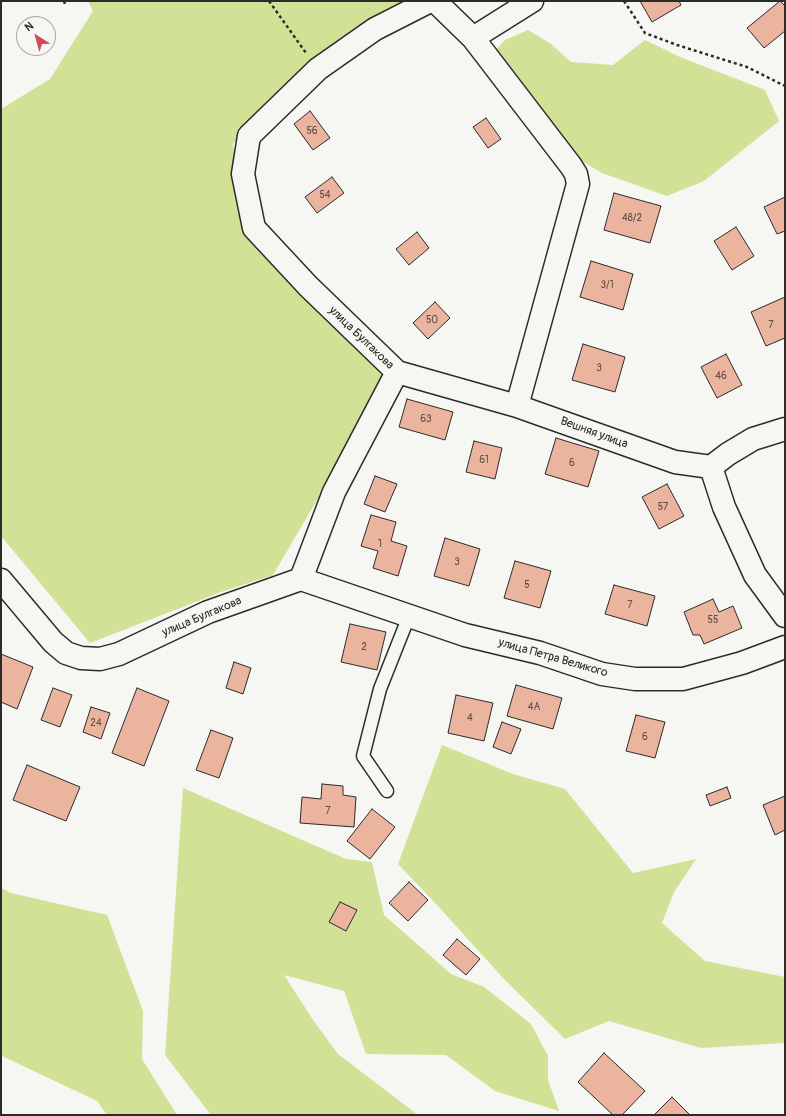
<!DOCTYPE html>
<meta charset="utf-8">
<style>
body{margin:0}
#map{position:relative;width:786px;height:1116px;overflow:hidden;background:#f6f6f2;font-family:Pangolin,sans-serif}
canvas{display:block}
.frame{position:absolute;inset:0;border:2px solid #2b2b2b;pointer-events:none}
.north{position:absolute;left:16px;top:16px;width:40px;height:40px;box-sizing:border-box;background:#f6f6f2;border:1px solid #a5a5a2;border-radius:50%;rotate:323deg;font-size:11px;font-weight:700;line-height:16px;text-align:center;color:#2b2b2b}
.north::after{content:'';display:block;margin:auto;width:14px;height:18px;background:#d1495b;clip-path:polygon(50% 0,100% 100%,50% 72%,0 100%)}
</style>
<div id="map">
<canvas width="786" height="1116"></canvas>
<div class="frame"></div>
<div class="north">N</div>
</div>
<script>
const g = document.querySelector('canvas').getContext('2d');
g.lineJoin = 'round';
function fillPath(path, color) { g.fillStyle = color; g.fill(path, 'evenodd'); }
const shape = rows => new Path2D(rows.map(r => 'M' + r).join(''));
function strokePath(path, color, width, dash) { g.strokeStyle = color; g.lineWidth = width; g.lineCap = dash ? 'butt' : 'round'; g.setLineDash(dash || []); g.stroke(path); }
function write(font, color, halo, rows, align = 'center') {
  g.font = font + ' Pangolin,sans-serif'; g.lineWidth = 3; g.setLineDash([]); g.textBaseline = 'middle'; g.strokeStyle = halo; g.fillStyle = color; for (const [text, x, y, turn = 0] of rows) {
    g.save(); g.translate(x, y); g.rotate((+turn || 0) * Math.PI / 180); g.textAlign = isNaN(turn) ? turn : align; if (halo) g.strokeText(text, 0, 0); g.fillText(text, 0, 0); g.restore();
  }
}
const green = shape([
 [88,1,413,1,263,110,233,144,245,235,390,376,273,575,221,592,90,643,1,536,1,109,50,79,93,11],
 [528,30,551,44,571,62,613,65,645,40,680,57,765,90,779,121,704,181,667,196,602,173,577,158,491,55,505,40],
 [442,745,513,774,565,789,633,873,696,859,674,892,662,923,705,961,785,977,785,1043,701,1048,609,1021,565,1039,504,979,437,905,398,864],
 [183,788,346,859,372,862,384,915,451,974,484,987,531,1024,548,1056,548,1080,559,1111,495,1091,446,1055,366,1054,344,991,284,975,313,1020,338,1054,418,1115,211,1115,165,1055],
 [1,888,11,893,107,915,143,1011,142,1059,177,1115,107,1115,97,1101,2,1056]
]);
const building = shape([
 [640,1,679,1,681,5,652,22,640,1],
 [780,1,785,6,785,31,764,48,747,28,780,1],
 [310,111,330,138,313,150,294,124,310,111],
 [486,118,501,139,488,148,473,127,486,118],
 [332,177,344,193,317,213,305,197,332,177],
 [614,193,661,206,650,243,604,230,614,193],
 [785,197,785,231,777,234,764,207,785,197],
 [736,227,754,256,732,270,714,241,736,227],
 [417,232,429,248,409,265,396,249,417,232],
 [591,261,633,274,623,310,580,297,591,261],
 [785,297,785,338,766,346,751,312,785,297],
 [435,302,450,318,428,339,413,323,435,302],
 [583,344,625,357,615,392,572,380,583,344],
 [726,354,742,385,717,398,701,367,726,354],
 [407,399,453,412,445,440,399,427,407,399],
 [556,438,599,451,588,487,545,474,556,438],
 [474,441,502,448,495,479,466,472,474,441],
 [375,476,397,484,385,512,364,504,375,476],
 [667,484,684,516,659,529,642,497,667,484],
 [371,515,396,522,391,541,407,546,398,576,373,568,378,551,361,546,371,515],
 [445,538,480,549,469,586,434,576,445,538],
 [515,561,551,571,540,608,504,598,515,561],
 [614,585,655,596,647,626,605,614,614,585],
 [713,599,719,612,733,606,742,628,704,644,700,635,693,635,684,612,713,599],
 [350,624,386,632,377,670,341,662,350,624],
 [1,654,33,667,17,709,1,702,1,654],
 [234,662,251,668,243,694,226,688,234,662],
 [516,685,562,698,553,729,507,716,516,685],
 [53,688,72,695,60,727,41,720,53,688],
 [137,688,169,701,144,766,112,753,137,688],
 [456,695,493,703,484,741,448,733,456,695],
 [91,707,110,713,101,739,83,732,91,707],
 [636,715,665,722,655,758,626,751,636,715],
 [502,722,521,729,511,754,493,747,502,722],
 [211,730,233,738,219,778,196,770,211,730],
 [27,765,80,787,66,821,13,800,27,765],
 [322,784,343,786,343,795,356,797,354,827,300,823,302,797,321,799,322,784],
 [727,787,731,798,710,806,706,795,727,787],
 [785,796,785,830,775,835,763,805,785,796],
 [372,809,395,827,370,859,347,841,372,809],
 [409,882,428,900,408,921,389,903,409,882],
 [340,902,357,910,346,931,329,922,340,902],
 [457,939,480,959,466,975,443,955,457,939],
 [604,1053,645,1091,622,1115,613,1115,578,1082,604,1053],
 [672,1097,690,1115,654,1115,672,1097]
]);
const path = shape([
 [64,1,65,4],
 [269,1,306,53],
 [624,1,645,33,677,45,747,67,785,86]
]);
const lane = shape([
 [387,791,363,756,380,689,409,616]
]);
const street = shape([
 [435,1,473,38,571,166,576,174,578,184,517,406],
 [473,38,532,1],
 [397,372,517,406,675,462,711,467,728,454,753,439,785,429],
 [711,467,724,507,755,575,785,616],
 [301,579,465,635,540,653,602,674,635,679,683,679,742,663,785,647],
 [1,580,53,642,66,653,81,658,100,659,119,654,208,612,301,579,334,492,397,372,308,286,254,228,243,174,249,136,318,69,375,29,430,1]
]);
const numberNames = [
 ["56",312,131],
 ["54",325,195],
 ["48/2",632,218],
 ["3/1",607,285],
 ["50",432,320],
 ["7",771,325],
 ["3",599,368],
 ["46",721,376],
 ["63",426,419],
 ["61",484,460],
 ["6",572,463],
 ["57",663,507],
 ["1",380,544],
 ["3",457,562],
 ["5",527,585],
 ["7",630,605],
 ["55",713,620],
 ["2",364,647],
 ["4А",534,707],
 ["4",470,718],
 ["24",96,723],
 ["6",645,737],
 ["7",328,811]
];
const streetNames = [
 ["улица Булгакова",361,338,44],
 ["Вешняя улица",594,433,20],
 ["улица Булгакова",202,617,-23],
 ["улица Петра Великого",553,658,16]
];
fillPath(green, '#d1e195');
fillPath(building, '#eab49f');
strokePath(building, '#2b2b2b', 1);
strokePath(lane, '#2b2b2b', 15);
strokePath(street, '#2b2b2b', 25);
strokePath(path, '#2b2b2b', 2.5, [3, 3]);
strokePath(lane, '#f6f6f2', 12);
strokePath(street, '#f6f6f2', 22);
write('10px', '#5b4d48', null, numberNames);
write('12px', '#2b2b2b', '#f6f6f2', streetNames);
</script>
